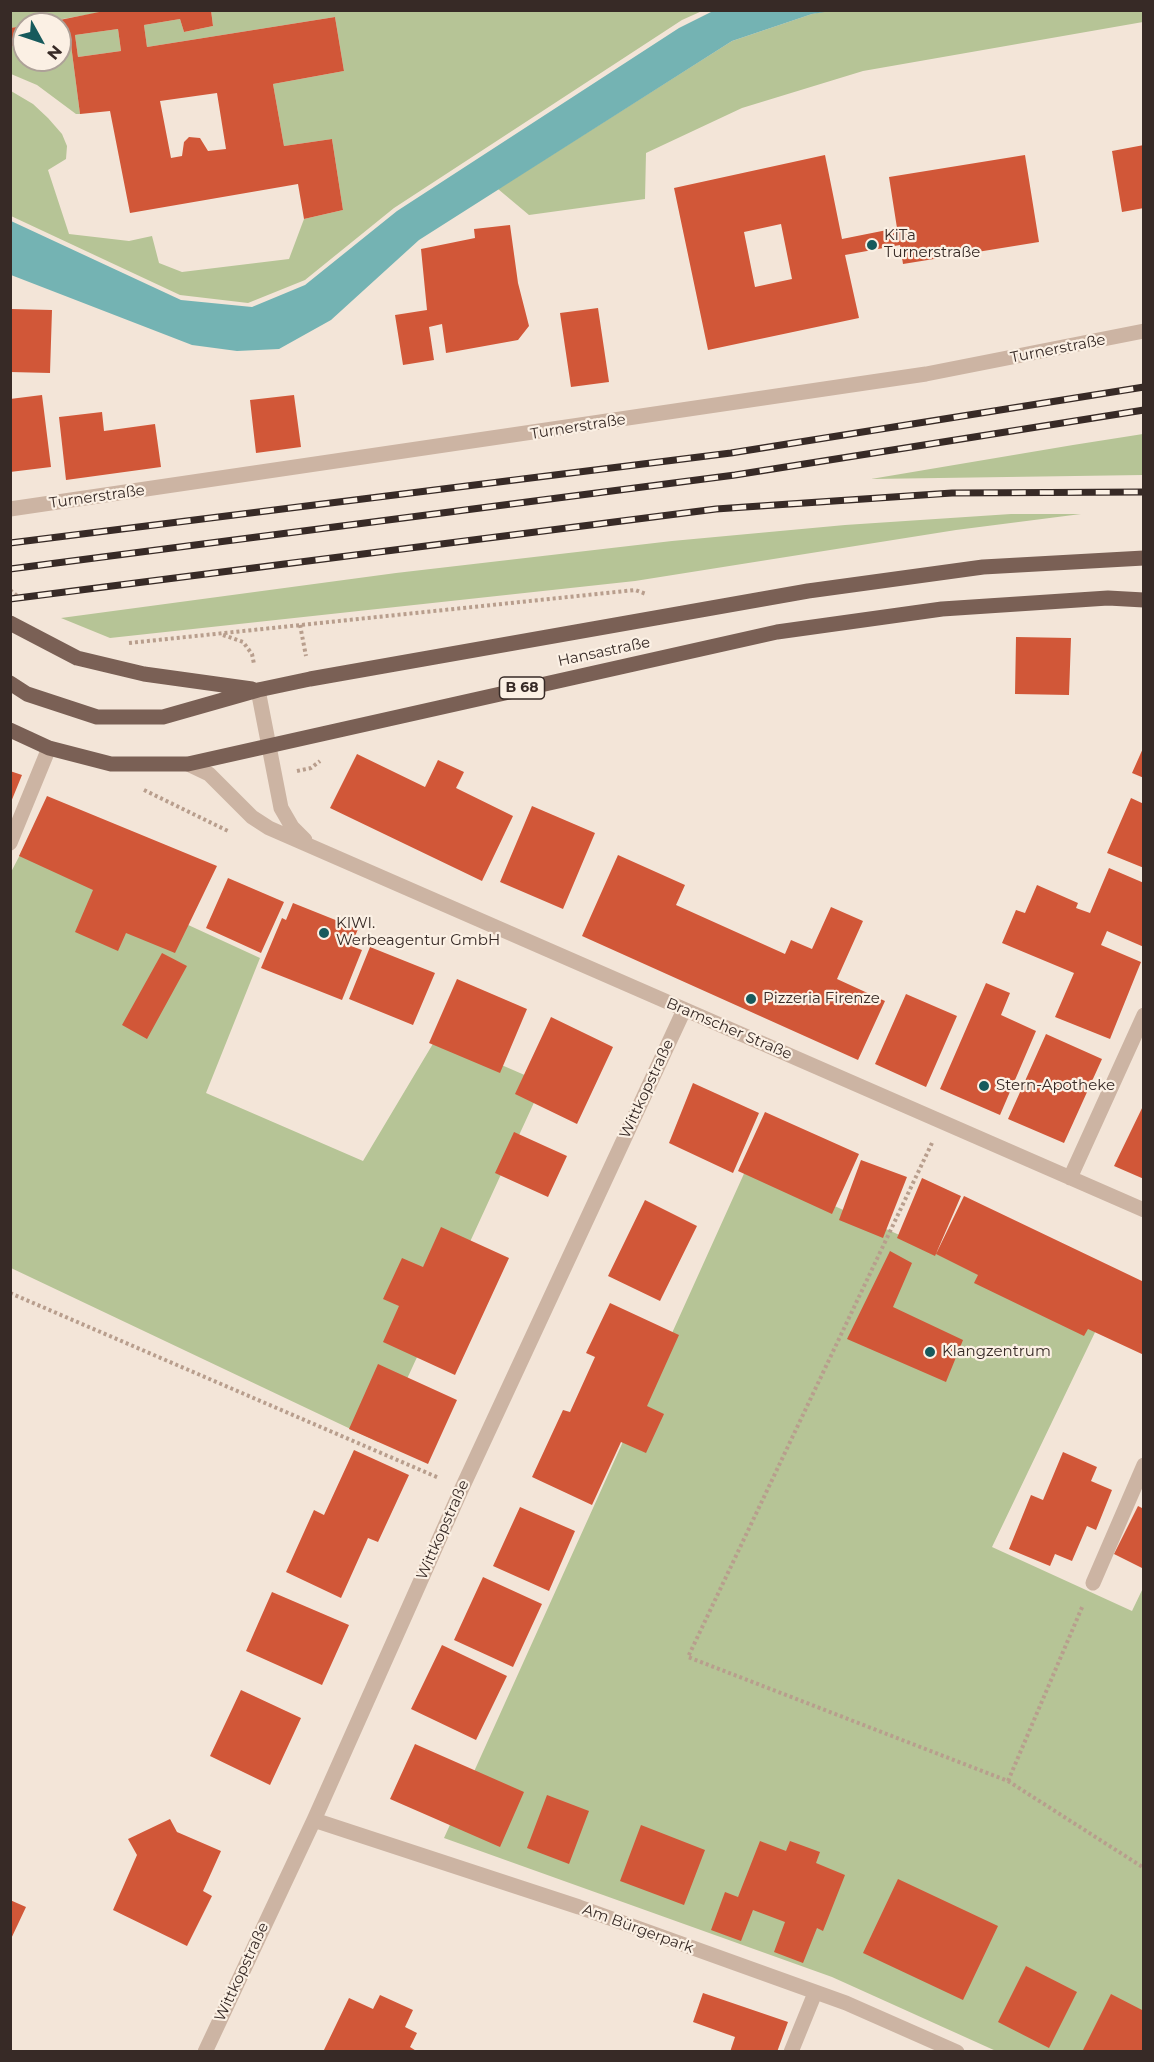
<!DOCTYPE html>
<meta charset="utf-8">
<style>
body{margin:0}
#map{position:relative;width:1154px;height:2062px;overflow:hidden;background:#f3e5d8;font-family:Montserrat,sans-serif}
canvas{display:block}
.frame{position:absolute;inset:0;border:12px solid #372a26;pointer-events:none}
.north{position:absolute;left:12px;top:12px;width:60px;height:60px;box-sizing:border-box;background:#fbf0e4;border:2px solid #ada198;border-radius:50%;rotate:130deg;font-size:16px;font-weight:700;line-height:24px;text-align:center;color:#372a26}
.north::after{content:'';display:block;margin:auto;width:21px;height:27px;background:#175a5c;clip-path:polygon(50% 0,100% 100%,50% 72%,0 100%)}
</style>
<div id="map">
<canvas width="1154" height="2062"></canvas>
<div class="frame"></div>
<div class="north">N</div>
</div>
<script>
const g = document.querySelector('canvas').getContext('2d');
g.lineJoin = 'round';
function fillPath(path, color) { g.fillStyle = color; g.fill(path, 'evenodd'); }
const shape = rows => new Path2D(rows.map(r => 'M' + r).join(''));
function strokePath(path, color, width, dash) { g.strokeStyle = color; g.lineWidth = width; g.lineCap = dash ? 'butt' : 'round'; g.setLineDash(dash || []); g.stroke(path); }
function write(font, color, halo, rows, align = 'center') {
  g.font = font + ' Montserrat,sans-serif'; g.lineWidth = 4.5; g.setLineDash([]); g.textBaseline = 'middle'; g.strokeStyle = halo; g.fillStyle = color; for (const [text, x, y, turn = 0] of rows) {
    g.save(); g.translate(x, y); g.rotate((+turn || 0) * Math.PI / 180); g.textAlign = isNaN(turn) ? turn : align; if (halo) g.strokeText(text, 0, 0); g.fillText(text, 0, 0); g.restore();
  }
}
const green = shape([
 [211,10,702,11,682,20,394,208,305,280,248,303,180,295,11,216,11,91,33,104,48,118,62,134,67,146,66,159,48,170,69,234,129,241,152,236,159,263,182,272,289,259,304,219,343,210,332,139,284,146,273,84,344,71,335,17,147,47,144,25,180,19,184,32,213,26],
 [831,10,1143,11,1143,22,863,71,742,108,646,153,645,199,529,215,498,189,732,41,812,14],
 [11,11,109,11,11,28],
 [118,29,121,51,78,57,75,35],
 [70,37,80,114,76,114,37,85,11,74,10,46,24,44,24,60,60,60,60,38],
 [1143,434,1143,475,871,479,1073,445],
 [1011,514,1081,514,956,530,635,581,110,638,61,618,396,573,672,541,845,525],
 [23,849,260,958,206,1093,363,1161,437,1037,543,1083,378,1442,11,1268,10,874],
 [747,1167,1099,1324,992,1547,1132,1611,1143,1588,1143,2051,996,2051,832,1977,444,1838]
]);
const water = shape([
 [715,10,831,11,812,14,732,41,419,240,331,320,279,349,237,351,192,345,11,275,11,221,181,300,252,307,305,285,397,211,679,28]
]);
const building = shape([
 [109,10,211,10,213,26,184,32,180,19,144,25,147,47,335,17,344,71,273,84,284,146,332,139,343,210,304,219,298,184,130,213,110,111,80,114,70,37,60,38,60,24,40,24],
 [118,29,121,51,78,57,75,35],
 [217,93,226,149,208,151,200,138,189,137,184,142,182,156,171,158,160,101],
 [24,26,24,44,10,46,10,28],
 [1144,145,1144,208,1122,212,1112,151],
 [825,155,842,239,897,228,889,177,1025,155,1039,242,903,264,900,245,845,255,859,318,708,350,674,188],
 [781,224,792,279,755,287,744,232],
 [510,225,518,283,529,326,518,340,446,353,442,324,429,327,434,360,403,365,395,315,427,310,421,249,475,238,474,229],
 [598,308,609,382,571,387,560,313],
 [11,309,52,310,50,373,10,372],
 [42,395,51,467,10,472,10,399],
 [294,395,301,447,256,453,250,400],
 [102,412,104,431,155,424,161,467,66,480,59,417],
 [1016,637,1071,638,1069,695,1015,694],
 [1144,746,1144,778,1132,773],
 [357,754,425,787,438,760,464,772,456,788,513,816,482,881,330,808],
 [10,771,22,775,11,802,10,802],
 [47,796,217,866,175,953,126,933,118,951,75,932,93,890,19,856],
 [1131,798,1144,804,1144,868,1107,853],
 [532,806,595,833,563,909,500,882],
 [618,855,685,885,676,905,785,954,791,940,812,949,831,907,863,921,837,979,885,1001,858,1060,582,936],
 [1109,868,1144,883,1144,947,1107,931,1101,945,1141,962,1110,1039,1055,1017,1074,973,1002,943,1016,910,1025,913,1037,885,1078,903,1076,908,1090,913],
 [228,878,284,902,261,953,206,928],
 [293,903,358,929,351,946,362,950,342,1000,261,968,282,918,286,920],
 [370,947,435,973,413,1025,349,999],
 [162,953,187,966,147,1039,122,1025],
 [457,979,527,1009,500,1073,429,1043],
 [986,983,1010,993,1001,1015,1036,1031,1000,1115,940,1089],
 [906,994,957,1016,926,1087,875,1064],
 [551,1017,613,1047,577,1124,515,1094],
 [1046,1034,1102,1059,1064,1143,1008,1119],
 [693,1083,759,1113,733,1173,669,1143],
 [1144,1104,1144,1179,1114,1166],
 [765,1112,859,1154,832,1214,738,1171],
 [514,1132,567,1156,548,1197,495,1173],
 [861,1160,907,1177,883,1238,839,1220],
 [922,1178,961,1196,935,1256,897,1238],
 [964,1196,1144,1282,1144,1355,1088,1329,1084,1336,1032,1311,974,1283,978,1275,936,1254],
 [645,1200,697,1226,660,1301,608,1276],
 [441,1227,509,1258,455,1375,383,1342,399,1306,383,1299,402,1258,423,1267],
 [890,1251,912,1263,893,1307,963,1340,946,1382,847,1339],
 [610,1303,679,1335,647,1406,664,1414,646,1453,621,1442,592,1505,532,1477,563,1410,570,1412,595,1357,586,1353],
 [378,1364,457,1400,428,1464,349,1429],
 [354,1450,409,1475,378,1542,368,1538,341,1598,286,1572,314,1510,324,1515],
 [1063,1452,1097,1467,1091,1481,1112,1490,1096,1530,1087,1526,1072,1561,1055,1554,1050,1566,1009,1549,1031,1495,1043,1500],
 [1138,1506,1144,1509,1144,1569,1114,1554],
 [520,1507,575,1531,549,1591,493,1566],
 [483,1577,542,1604,513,1667,454,1640],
 [272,1592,349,1625,322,1685,246,1651],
 [442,1645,507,1676,476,1740,411,1709],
 [241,1690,301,1718,270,1785,210,1756],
 [415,1744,524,1792,500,1847,390,1799],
 [547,1795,589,1811,569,1864,527,1848],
 [170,1819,177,1832,221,1851,203,1891,212,1896,187,1946,113,1910,137,1855,128,1839],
 [641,1825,705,1850,684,1905,620,1881],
 [760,1841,786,1851,790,1841,820,1852,816,1863,845,1875,823,1931,817,1928,803,1963,774,1952,785,1922,753,1910,741,1941,711,1930,725,1892,738,1897],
 [898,1879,998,1926,963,2000,863,1953],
 [10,1900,26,1907,10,1941],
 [1026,1966,1077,1992,1049,2048,998,2022],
 [703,1993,788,2022,777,2052,730,2052,735,2037,693,2022],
 [1111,1994,1144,2011,1144,2052,1082,2052],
 [380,1995,413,2010,405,2027,417,2033,410,2047,418,2052,323,2052,349,1998,373,2009]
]);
const path = shape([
 [10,590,21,599],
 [300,625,306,656],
 [223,635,243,642,252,654,254,664],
 [129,643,635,590,646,594],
 [297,771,311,768,320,761],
 [144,790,228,831],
 [932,1143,688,1657,1008,1781,1144,1868],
 [10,1293,439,1478],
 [1008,1781,1083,1605]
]);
const minor = shape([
 [10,509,926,374,1144,331],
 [258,690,281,808,292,827,305,840],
 [188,764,209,774,252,817,269,828,1144,1210],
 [10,843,49,748],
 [1070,1178,1144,1015],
 [1093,1583,1144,1465],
 [314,1820,579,1907,846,2003,957,2052],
 [205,2052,314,1820,462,1488,684,1010],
 [791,2052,815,1993]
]);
const major = shape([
 [10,623,77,658,144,674,252,689],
 [10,683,27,694,97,717,163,717,258,690,310,679,808,591,983,567,1144,558],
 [10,730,49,748,111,764,188,764,777,632,942,609,1108,598,1144,600]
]);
const rail = shape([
 [10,543,731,453,1144,387],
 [10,569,735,475,1144,410],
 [10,599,716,509,952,493,1144,492]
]);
const markers = [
 [872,245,6,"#175a5c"],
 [324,933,6,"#175a5c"],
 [751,999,6,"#175a5c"],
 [984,1086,6,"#175a5c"],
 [930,1352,6,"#175a5c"]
];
const shields = [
 [522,688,45]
];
const shieldNames = [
 ["B 68",522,688]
];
const poiNames = [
 ["KiTa",884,236],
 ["Turnerstraße",884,253],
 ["KIWI.",336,924],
 ["Werbeagentur GmbH",336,941],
 ["Pizzeria Firenze",763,999],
 ["Stern-Apotheke",996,1086],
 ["Klangzentrum",942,1352]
];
const streetNames = [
 ["Turnerstraße",1058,349,-11],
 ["Turnerstraße",578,427,-9],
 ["Turnerstraße",97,497,-8],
 ["Hansastraße",604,652,-12],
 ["Bramscher Straße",729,1029,23],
 ["Wittkopstraße",647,1089,-65],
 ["Wittkopstraße",443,1530,-66],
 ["Am Bürgerpark",638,1929,20],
 ["Wittkopstraße",242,1972,-65]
];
fillPath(green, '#b6c496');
fillPath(water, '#74b3b3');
fillPath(building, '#d15738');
strokePath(path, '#b89e8d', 4, [3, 3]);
strokePath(minor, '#ccb4a3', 15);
strokePath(major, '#7a6055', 15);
strokePath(rail, '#372a26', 7);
strokePath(rail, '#fbf0e4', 4.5, [14]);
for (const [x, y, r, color] of markers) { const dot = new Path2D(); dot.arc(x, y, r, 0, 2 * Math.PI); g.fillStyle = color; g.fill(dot); strokePath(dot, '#fbf0e4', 2); }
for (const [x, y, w] of shields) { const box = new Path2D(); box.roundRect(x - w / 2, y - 11, w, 22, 4.5); g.fillStyle = '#fbf0e4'; g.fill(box); strokePath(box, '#372a26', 1.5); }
write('bold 14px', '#372a26', null, shieldNames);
write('15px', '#372a26', '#fbf0e4', poiNames, 'left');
write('15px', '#372a26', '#fbf0e4', streetNames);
</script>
